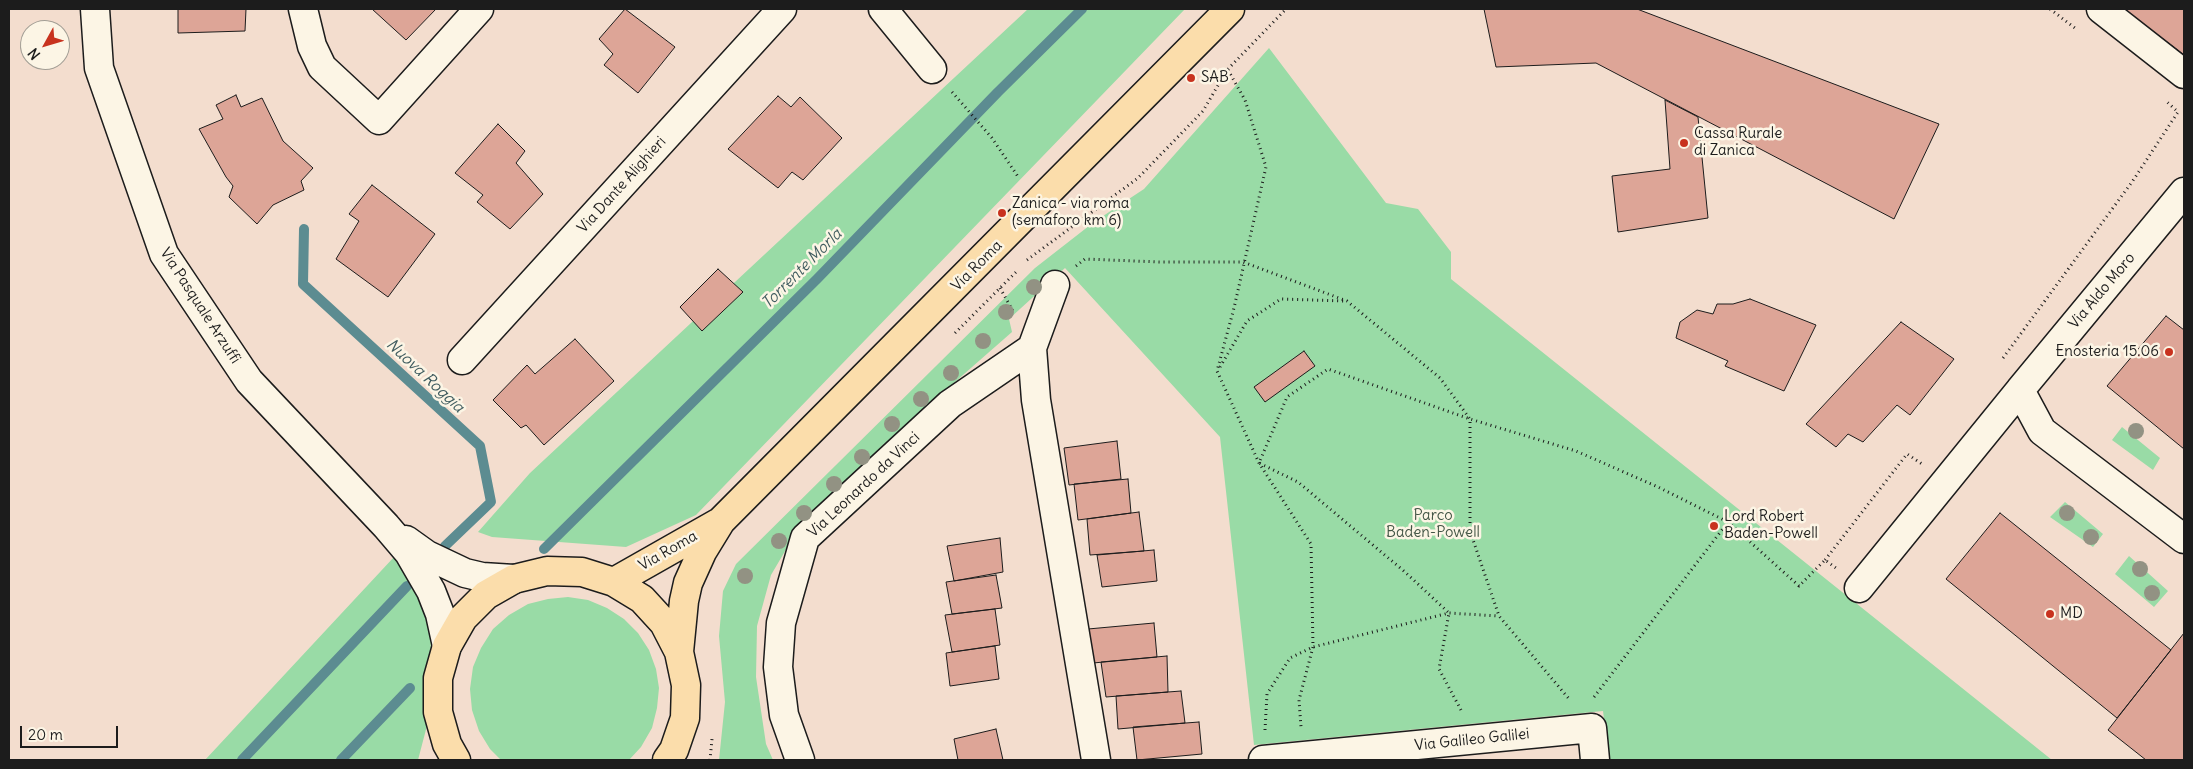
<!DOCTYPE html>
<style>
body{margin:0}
#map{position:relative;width:2193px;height:769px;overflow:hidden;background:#f3ddce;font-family:Delius,sans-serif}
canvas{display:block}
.frame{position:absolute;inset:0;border:10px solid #1c1c1c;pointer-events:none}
.north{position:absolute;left:20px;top:20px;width:50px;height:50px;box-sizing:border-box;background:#fcf5e5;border:1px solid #a29e95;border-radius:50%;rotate:231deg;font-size:14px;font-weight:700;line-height:20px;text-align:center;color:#1c1c1c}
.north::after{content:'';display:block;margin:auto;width:18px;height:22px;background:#c8321e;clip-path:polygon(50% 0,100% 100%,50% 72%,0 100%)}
.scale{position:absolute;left:20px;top:726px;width:98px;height:22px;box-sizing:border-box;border:2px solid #1c1c1c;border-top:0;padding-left:6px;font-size:15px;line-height:18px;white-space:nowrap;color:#1c1c1c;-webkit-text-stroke:4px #fcf5e5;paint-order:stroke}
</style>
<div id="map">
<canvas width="2193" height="769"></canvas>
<div class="frame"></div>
<div class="north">N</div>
<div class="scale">20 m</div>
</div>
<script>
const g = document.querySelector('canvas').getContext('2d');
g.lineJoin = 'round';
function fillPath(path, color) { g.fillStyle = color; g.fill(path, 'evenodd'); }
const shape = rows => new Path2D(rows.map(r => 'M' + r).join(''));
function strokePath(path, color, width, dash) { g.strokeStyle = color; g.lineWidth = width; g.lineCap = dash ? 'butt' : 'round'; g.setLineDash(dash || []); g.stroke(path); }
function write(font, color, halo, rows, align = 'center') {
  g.font = font + ' Delius,sans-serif'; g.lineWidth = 5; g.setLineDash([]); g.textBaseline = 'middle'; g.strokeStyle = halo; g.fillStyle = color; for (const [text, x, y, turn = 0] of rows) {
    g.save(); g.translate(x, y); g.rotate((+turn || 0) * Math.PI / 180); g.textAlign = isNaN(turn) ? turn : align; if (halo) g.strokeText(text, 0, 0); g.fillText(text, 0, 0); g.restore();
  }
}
const green = shape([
 [1028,9,1185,9,696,515,626,547,492,537,478,532,530,473],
 [1269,48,1386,203,1418,209,1451,252,1451,279,2052,760,1609,760,1603,711,1254,745,1220,437,1065,268,1009,319,1012,332,883,445,791,541,771,575,757,626,756,677,766,744,773,760,719,760,725,702,719,636,723,591,736,564,1035,268,1094,222,1144,189],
 [2122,427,2160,458,2153,470,2112,440],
 [2065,502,2103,534,2093,547,2050,517],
 [2129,556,2168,591,2154,607,2115,574],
 [394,557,432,597,429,718,418,760,205,760],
 [568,597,588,600,607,608,624,619,638,633,649,650,656,669,659,688,657,708,652,728,641,747,629,760,501,760,490,749,479,731,472,710,470,689,473,667,481,648,493,629,509,615,528,604,548,599]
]);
const stream = shape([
 [304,229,303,284,480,446,491,502,445,546],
 [544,549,817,279,998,92,1082,9],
 [242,760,407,586],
 [341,760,410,688]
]);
const building = shape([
 [178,9,246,9,245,31,178,33,178,9],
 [372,9,436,9,406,40,372,9],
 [625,9,675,47,638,93,604,65,613,54,599,39,625,9],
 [1484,9,1637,9,1939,124,1894,219,1596,63,1496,67,1484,9],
 [2124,9,2184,9,2184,55,2124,9],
 [236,95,241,107,262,98,283,141,313,168,301,181,304,190,273,205,257,224,229,197,233,186,226,177,199,129,223,119,216,105,236,95],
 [778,96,791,107,800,97,842,138,803,180,792,172,778,188,728,149,778,96],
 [1665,100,1698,117,1708,218,1618,232,1612,176,1670,169,1665,100],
 [498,124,525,151,516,163,543,194,510,229,477,202,483,195,455,173,498,124],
 [372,185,435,234,388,297,336,259,359,221,349,214,372,185],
 [718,269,743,292,702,331,680,307,718,269],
 [1750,299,1816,325,1784,391,1725,366,1728,361,1676,338,1680,322,1697,310,1713,314,1717,304,1733,304,1750,299],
 [2166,316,2184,330,2184,449,2107,386,2166,316],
 [1901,322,1954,359,1910,415,1897,405,1863,442,1848,434,1836,447,1806,424,1901,322],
 [575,339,614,381,544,445,526,425,521,428,493,400,527,365,535,374,575,339],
 [1304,351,1315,366,1265,402,1254,387,1304,351],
 [1117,441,1121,479,1069,485,1064,448,1117,441],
 [1128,479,1131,513,1078,520,1074,484,1128,479],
 [1139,512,1144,551,1090,555,1087,519,1139,512],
 [2000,513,2171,650,2117,718,1946,579,2000,513],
 [1000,538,1003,572,954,581,947,546,1000,538],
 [1154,550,1157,581,1102,587,1097,555,1154,550],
 [996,575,1002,608,952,614,946,582,996,575],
 [995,609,1000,645,952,652,945,615,995,609],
 [1154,623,1157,657,1093,663,1088,629,1154,623],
 [2184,633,2184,760,2146,760,2108,730,2184,633],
 [995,646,999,679,950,686,946,653,995,646],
 [1167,656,1168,692,1106,697,1101,662,1167,656],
 [1181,691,1185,723,1118,729,1116,696,1181,691],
 [1199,722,1202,754,1137,760,1133,727,1199,722],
 [996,729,1003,760,958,760,954,739,996,729]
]);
const path = shape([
 [2050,9,2075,28],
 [1228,70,1245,100,1266,167,1234,308,1217,371,1259,463,1311,544,1313,647,1299,700,1301,727],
 [952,92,992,138,1019,178],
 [1027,260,1138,178,1203,111,1227,70,1286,9],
 [1076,266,1085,259,1159,262,1243,262,1347,301,1440,378,1470,419,1470,531,1499,616,1570,700],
 [1000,288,1013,311],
 [955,333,1016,272],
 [2003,358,2132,182,2178,112,2166,101],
 [1220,367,1247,321,1281,299,1344,301],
 [1825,560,1907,454,1922,464],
 [1594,697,1728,522,1799,586,1825,560,1836,568],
 [1461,710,1439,669,1449,613,1405,572,1298,482,1259,463,1287,397,1328,369,1470,419,1576,451,1658,487,1728,522],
 [1265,730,1267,694,1290,658,1313,647,1449,613,1499,616],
 [710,760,712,739]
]);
const minor = shape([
 [95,9,99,68,164,254,249,381,386,526,409,553,431,591,440,614,447,646],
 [303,9,312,46,322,67,379,120,479,9],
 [883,9,932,69],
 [2101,9,2184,74],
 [2184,192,2020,390,2042,431,2184,539],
 [1032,348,1036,400,1096,760],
 [462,360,782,9],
 [406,540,427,555,465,573,482,577,514,579],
 [1859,588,2020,390],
 [800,760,784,715,778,667,781,623,805,538,950,404,1032,348,1055,285],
 [1263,760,1592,728,1595,760]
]);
const major = shape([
 [614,582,718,523],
 [679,652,684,601,688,583,702,552,721,521,1230,9],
 [456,760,447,744,438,712,438,678,447,646,463,618,486,595,514,579,547,571,582,572,614,582,642,599,664,623,679,652,686,685,685,718,674,750,667,760]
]);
const trees = [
 [1034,287],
 [1006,312],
 [983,341],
 [951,373],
 [921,399],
 [892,424],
 [2136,431],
 [862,457],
 [834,484],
 [804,513],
 [2067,513],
 [2091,537],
 [779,541],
 [2140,569],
 [745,576],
 [2152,593]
];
const markers = [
 [1191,78,5,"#c8321e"],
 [1684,143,5,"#c8321e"],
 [1002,213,5,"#c8321e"],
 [2169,352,5,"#c8321e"],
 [1714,526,5,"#c8321e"],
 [2050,614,5,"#c8321e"]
];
const poiNames = [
 ["SAB",1201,78],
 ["Cassa Rurale",1694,134],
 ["di Zanica",1694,151],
 ["Zanica - via roma",1012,204],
 ["(semaforo km 6)",1012,221],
 ["Enosteria 15.06",2159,352,"right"],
 ["Lord Robert",1724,517],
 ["Baden-Powell",1724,534],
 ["MD",2060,614]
];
const streetNames = [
 ["Via Dante Alighieri",622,185,-48],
 ["Via Roma",977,266,-45],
 ["Via Aldo Moro",2102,291,-50],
 ["Via Pasquale Arzuffi",200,306,57],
 ["Via Leonardo da Vinci",864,485,-43],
 ["Via Roma",668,551,-30],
 ["Via Galileo Galilei",1472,740,-6]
];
const parkNames = [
 ["Parco",1433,516],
 ["Baden-Powell",1433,533]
];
const waterNames = [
 ["Torrente Morla",802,269,-45],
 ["Nuova Roggia",425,376,43]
];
fillPath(green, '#99dba6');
strokePath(stream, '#5c8c91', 10);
fillPath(building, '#dda597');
strokePath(building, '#1c1c1c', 1);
strokePath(minor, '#1c1c1c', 31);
strokePath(major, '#1c1c1c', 31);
strokePath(path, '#1c1c1c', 3, [1, 4]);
strokePath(minor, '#fcf5e5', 28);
strokePath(major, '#fbddab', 28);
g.fillStyle = '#929283';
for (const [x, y] of trees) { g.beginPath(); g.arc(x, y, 8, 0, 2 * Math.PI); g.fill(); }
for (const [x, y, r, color] of markers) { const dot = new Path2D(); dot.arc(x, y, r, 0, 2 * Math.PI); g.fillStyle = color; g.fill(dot); strokePath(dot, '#fcf5e5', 2); }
write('15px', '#1c1c1c', '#fcf5e5', poiNames, 'left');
write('15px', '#1c1c1c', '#fcf5e5', streetNames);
write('15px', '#425545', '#fcf5e5', parkNames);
write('italic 16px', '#415d60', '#fcf5e5', waterNames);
</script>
